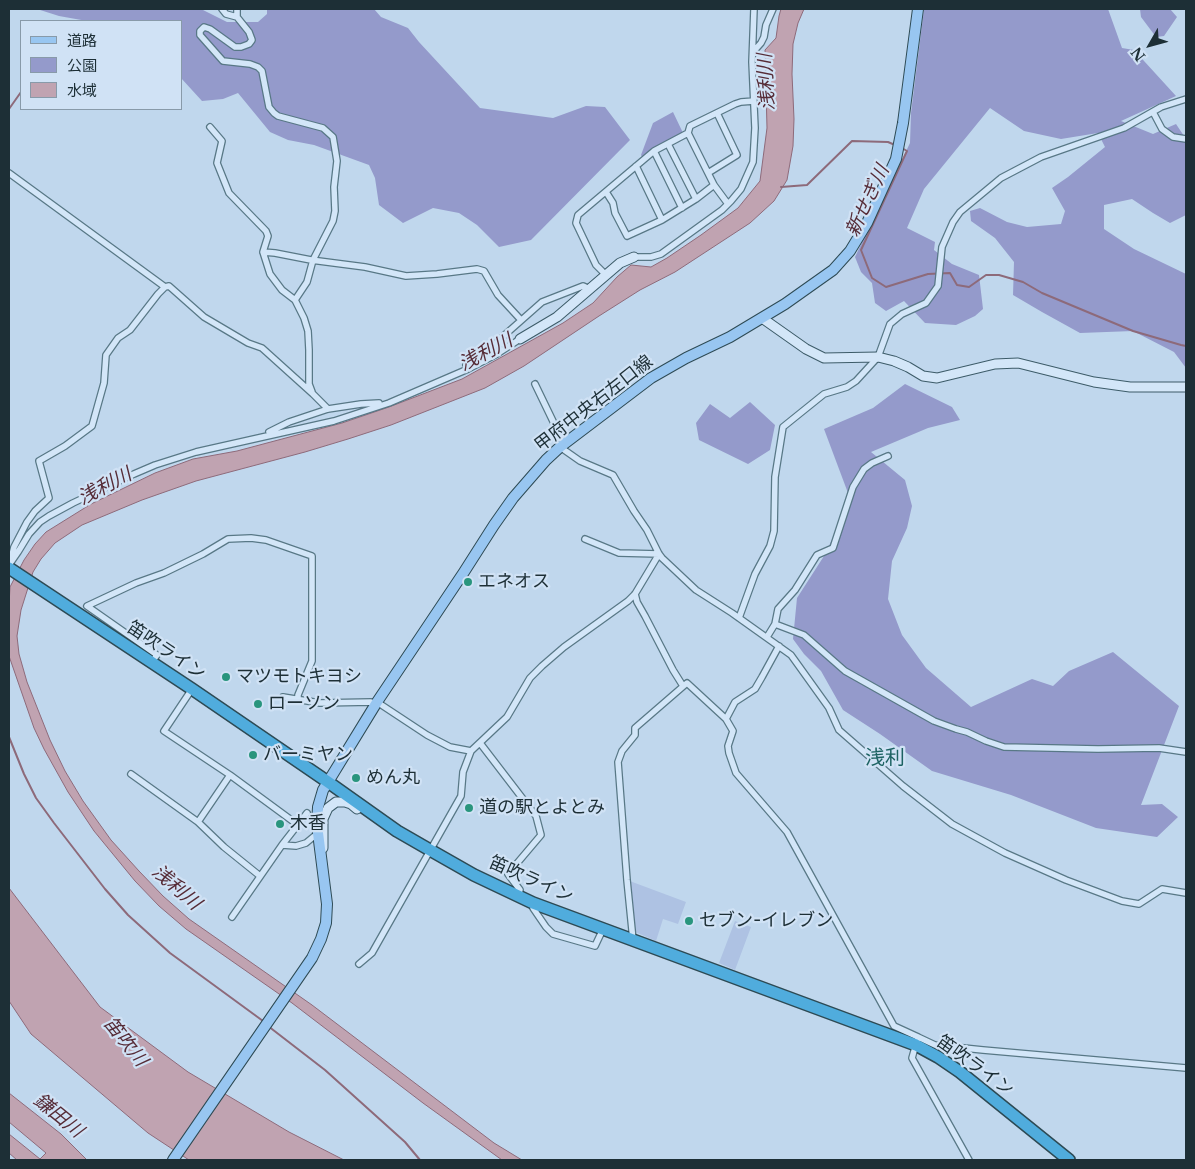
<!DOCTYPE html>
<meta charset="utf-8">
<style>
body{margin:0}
#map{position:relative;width:1195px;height:1169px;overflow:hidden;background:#c0d7ed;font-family:"Libre Baskerville","Noto Sans JP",serif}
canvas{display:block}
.frame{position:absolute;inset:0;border:10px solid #1d2f36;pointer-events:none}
.legend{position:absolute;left:20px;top:20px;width:162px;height:90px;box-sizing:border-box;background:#d0e2f5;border:1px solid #889aa9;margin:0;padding:6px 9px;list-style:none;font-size:15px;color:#1d2f36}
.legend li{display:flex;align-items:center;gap:10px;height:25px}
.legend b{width:25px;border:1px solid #889aa9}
.north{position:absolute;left:1125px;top:20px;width:50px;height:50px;-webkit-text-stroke:4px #d0e2f5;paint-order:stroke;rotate:232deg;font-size:14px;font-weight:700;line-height:20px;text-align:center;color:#1d2f36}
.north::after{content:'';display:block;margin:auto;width:18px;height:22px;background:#1d2f36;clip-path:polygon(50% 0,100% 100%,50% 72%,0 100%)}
</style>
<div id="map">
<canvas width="1195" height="1169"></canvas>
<div class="frame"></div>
<ul class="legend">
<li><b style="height:6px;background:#98c6f1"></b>道路</li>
<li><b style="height:14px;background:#949acb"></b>公園</li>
<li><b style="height:14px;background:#c0a3b1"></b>水域</li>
</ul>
<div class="north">N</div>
</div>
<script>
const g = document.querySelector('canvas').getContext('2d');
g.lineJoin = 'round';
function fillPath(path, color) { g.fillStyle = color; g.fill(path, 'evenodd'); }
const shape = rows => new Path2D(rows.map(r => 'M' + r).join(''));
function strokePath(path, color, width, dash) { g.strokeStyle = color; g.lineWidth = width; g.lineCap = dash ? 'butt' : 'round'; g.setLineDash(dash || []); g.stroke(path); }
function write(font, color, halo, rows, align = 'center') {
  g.font = font + ' "Libre Baskerville","Noto Sans JP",serif'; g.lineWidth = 4.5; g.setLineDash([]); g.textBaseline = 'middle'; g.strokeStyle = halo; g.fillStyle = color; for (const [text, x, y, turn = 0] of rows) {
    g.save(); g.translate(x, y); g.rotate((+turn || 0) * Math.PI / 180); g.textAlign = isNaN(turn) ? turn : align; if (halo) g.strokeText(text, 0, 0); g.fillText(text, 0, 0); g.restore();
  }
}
const farmland = shape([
 [627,880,686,902,678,924,663,919,656,941,633,931],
 [735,921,751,927,735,970,719,963]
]);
const green = shape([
 [37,9,201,9,227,22,258,22,267,14,267,9,374,9,381,17,408,28,419,42,480,108,553,118,586,106,605,107,630,140,531,240,499,247,477,225,459,213,433,208,403,223,379,205,375,178,369,165,314,145,288,140,270,132,238,93,223,99,202,101,181,78,181,21,87,21,59,16],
 [924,9,1108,9,1122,48,1134,50,1176,96,1121,121,1153,134,1176,124,1186,139,1186,215,1170,223,1153,213,1132,199,1104,205,1104,229,1134,249,1186,274,1186,368,1174,352,1133,331,1080,333,1042,312,1013,295,1014,262,995,238,971,221,970,211,980,208,1007,222,1027,227,1061,224,1065,211,1052,188,1068,177,1105,147,1098,133,1061,139,1024,131,990,108,924,189,907,228,935,242,934,250,952,264,979,275,983,309,975,316,956,325,925,323,904,301,886,311,875,303,872,283,861,272,855,257,910,143,911,113],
 [1140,9,1170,9,1177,17,1164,36,1156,37,1141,17],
 [673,112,683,133,642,157,641,155,653,123],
 [905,384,952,407,960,420,928,428,871,452,905,480,912,506,907,528,892,561,888,599,902,635,926,668,971,707,1032,679,1053,686,1069,671,1113,652,1179,706,1141,805,1162,804,1178,817,1157,837,1096,828,1011,795,932,771,880,734,843,710,821,671,804,654,793,639,797,598,824,556,851,501,824,429,873,408],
 [750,402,775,425,770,450,748,464,699,440,696,423,710,404,730,418]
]);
const water = shape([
 [781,9,804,9,798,23,793,44,792,74,794,119,793,146,787,180,774,201,750,223,675,272,640,290,599,316,524,366,485,388,391,425,348,439,305,452,196,481,142,500,82,525,55,543,41,559,33,572,21,610,17,636,19,654,27,682,50,740,65,771,83,801,111,840,139,871,163,896,189,919,312,1005,494,1143,522,1160,502,1160,423,1103,292,1003,186,929,159,906,135,881,94,831,68,792,44,749,34,728,9,656,9,605,10,587,24,560,35,544,46,532,91,504,155,473,193,459,237,451,342,423,389,407,462,379,563,323,593,303,617,277,631,265,651,267,667,258,701,235,738,208,760,181,767,128,765,50,776,38,779,16,781,9],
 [9,888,100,1007,188,1072,289,1132,344,1160,189,1160,148,1133,31,1034,9,1001,9,888],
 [9,1093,61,1134,87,1160,17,1160,9,1153,9,1134,40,1159,46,1153,9,1122,9,1093]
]);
const stream = shape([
 [9,109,21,92],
 [902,148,907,151,861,250,872,278,886,287,928,274,950,273,957,285,969,287,986,275,999,275,1023,282,1042,293,1133,331,1181,345,1186,346],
 [781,187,807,185,852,141,888,142,895,145],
 [9,737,24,774,36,798,54,823,105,889,128,915,170,953,263,1021],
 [268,1026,325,1070,405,1142,420,1160]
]);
const street = shape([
 [222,9,226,14,237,17],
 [237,9,237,17,249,32,252,40,249,44,241,47,235,47,210,29,204,27,200,31,200,35,223,61,250,64,258,67,262,71,269,107,274,113,278,116,323,128,333,137,337,161,334,187,335,211,333,221,313,260,307,282,295,300],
 [753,52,761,43,764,37,766,25,773,9],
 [1153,112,1162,129,1173,137,1186,139],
 [210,127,222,141,217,163,229,193,266,231,268,236,263,252,270,274,282,290,295,300,304,318,308,331,309,350,309,384,312,392],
 [668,144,696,199],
 [654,151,682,208],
 [636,166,662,220],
 [9,173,165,287,169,286,204,317,248,343,262,348,313,394,328,409],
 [708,173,737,155,717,113],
 [606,192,613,203,615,213,627,236,662,220,696,199,714,185],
 [728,204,714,185,688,133,690,126,735,104,741,102,754,101],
 [263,252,275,253,311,260,365,267,406,276,437,274,477,269,484,271,498,295,521,320],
 [634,257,651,257,661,254,722,210,731,201,741,189,753,162,755,128,752,62,754,9],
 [606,275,596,265,576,223,578,215,654,151,688,133],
 [468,369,466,365,491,349,499,340,542,302,583,286,590,289],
 [535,384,564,444],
 [269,432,289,422,328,409,361,404,379,403],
 [560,447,580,461,613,475,634,511,647,530,659,554,662,558,696,590,732,613,791,655,829,708,839,730,903,786,952,824,1005,853,1066,880,1122,901,1139,904,1162,889,1186,893],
 [585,539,619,553,659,554],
 [11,559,14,547,27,522,35,511,49,498,39,461,65,446,92,426,104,383,106,355,118,338,130,330,158,294,165,287],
 [9,565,18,552,29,534,40,522,49,516,73,503,134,474,155,465,196,452,334,421,389,403,468,369,497,354,520,339],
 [635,594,637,602,645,616,673,670,683,686],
 [739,618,755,574,770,546,774,531,775,477,783,427,824,394,847,387,856,381,878,357,890,324,902,314,926,303,938,286,942,247,953,222,960,212,1001,178,1041,157,1124,128,1161,107,1186,99],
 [775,624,804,635,845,671,934,721,956,729,967,732,986,741,1004,747,1098,749,1159,748,1186,752],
 [767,637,775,624,778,609,795,590,817,555,833,548,853,487,864,469,872,463,888,456],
 [152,662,157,655,87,606,136,583,164,573,203,554,228,539,251,538,266,540,312,556,312,661,298,695,298,699],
 [192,689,164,731,230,775,298,825],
 [283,697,320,703,371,702,376,704],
 [377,702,427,735,450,747,471,751],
 [726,719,735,702,755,689,762,677,779,646],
 [480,743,536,816,541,835,508,874,520,890,518,896],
 [131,774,198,822,224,847,260,876],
 [307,813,282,845,296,846,306,843,318,833],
 [198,822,230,775],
 [533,903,533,908,546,927,553,934,595,946,603,929],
 [232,917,282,845],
 [633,940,627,880,618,762,622,751,635,735,635,728,687,683,726,719,733,731,728,746,729,753,736,773,787,832,894,1026,918,1037],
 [359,964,372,953,461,796,463,772,471,751,507,717,530,678,542,666,564,647,628,601,635,594,659,554],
 [969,1160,912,1058,918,1037,935,1045,983,1050,1186,1068]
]);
const secondary = shape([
 [762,318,806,349,824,358,878,357,894,361,908,367,923,376,937,378,995,364,1018,363,1094,382,1130,387,1186,387],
 [520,339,557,317,620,263,634,257],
 [323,848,323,819,328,808,336,802,345,802,351,804,357,809]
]);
const primary = shape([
 [173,1160,312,958,321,939,326,923,327,904,317,825,318,807,323,790,328,782,377,702,464,572,494,525,513,498,546,460,560,447,651,378,686,358,730,337,785,304,833,270,850,251,867,223,896,159,903,123,918,9]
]);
const highway = shape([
 [9,568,192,689,328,782,397,831,430,850,474,875,533,903,916,1045,938,1057,960,1072,1069,1160]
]);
const markers = [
 [468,582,5,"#29957d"],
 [226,677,5,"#29957d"],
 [258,704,5,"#29957d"],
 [253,755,5,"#29957d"],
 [356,778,5,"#29957d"],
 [469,808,5,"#29957d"],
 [280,824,5,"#29957d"],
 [689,921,5,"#29957d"]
];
const streetNames = [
 ["甲府中央右左口線",594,404,-38],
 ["笛吹ライン",166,651,34],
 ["笛吹ライン",531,880,24],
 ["笛吹ライン",975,1066,36]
];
const poiNames = [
 ["エネオス",478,582],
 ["マツモトキヨシ",236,677],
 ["ローソン",268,704],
 ["バーミヤン",263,755],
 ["めん丸",366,778],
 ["道の駅とよとみ",479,808],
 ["木香",290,824],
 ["セブン-イレブン",699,921]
];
const waterNames = [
 ["浅利川",767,82,-93],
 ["新せぎ川",868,201,-65],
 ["浅利川",486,353,-28],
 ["浅利川",105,487,-28],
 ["浅利川",176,888,41],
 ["笛吹川",125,1042,51],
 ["鎌田川",58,1116,39]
];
const quarterNames = [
 ["浅利",885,758]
];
fillPath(farmland, '#aec2e3');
fillPath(green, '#949acb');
fillPath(water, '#c0a3b1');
strokePath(water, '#8d6a7a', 1);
strokePath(stream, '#8d6a7a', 2);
strokePath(street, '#587886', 8);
strokePath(secondary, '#3c5b68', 11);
strokePath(primary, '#2d4a54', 12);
strokePath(highway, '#2d4a54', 14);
strokePath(street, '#d3e6f8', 5.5);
strokePath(secondary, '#d3e6f8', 9);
strokePath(primary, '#98c6f1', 10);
strokePath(highway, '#50acdd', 11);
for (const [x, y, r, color] of markers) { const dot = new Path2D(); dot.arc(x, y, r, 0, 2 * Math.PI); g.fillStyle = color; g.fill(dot); strokePath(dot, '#d0e2f5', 2); }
write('18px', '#1d2f36', '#d0e2f5', streetNames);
write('18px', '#1d2f36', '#d0e2f5', poiNames, 'left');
write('italic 19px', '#562c37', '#d0e2f5', waterNames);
write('20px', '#1c6262', '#d0e2f5', quarterNames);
</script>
